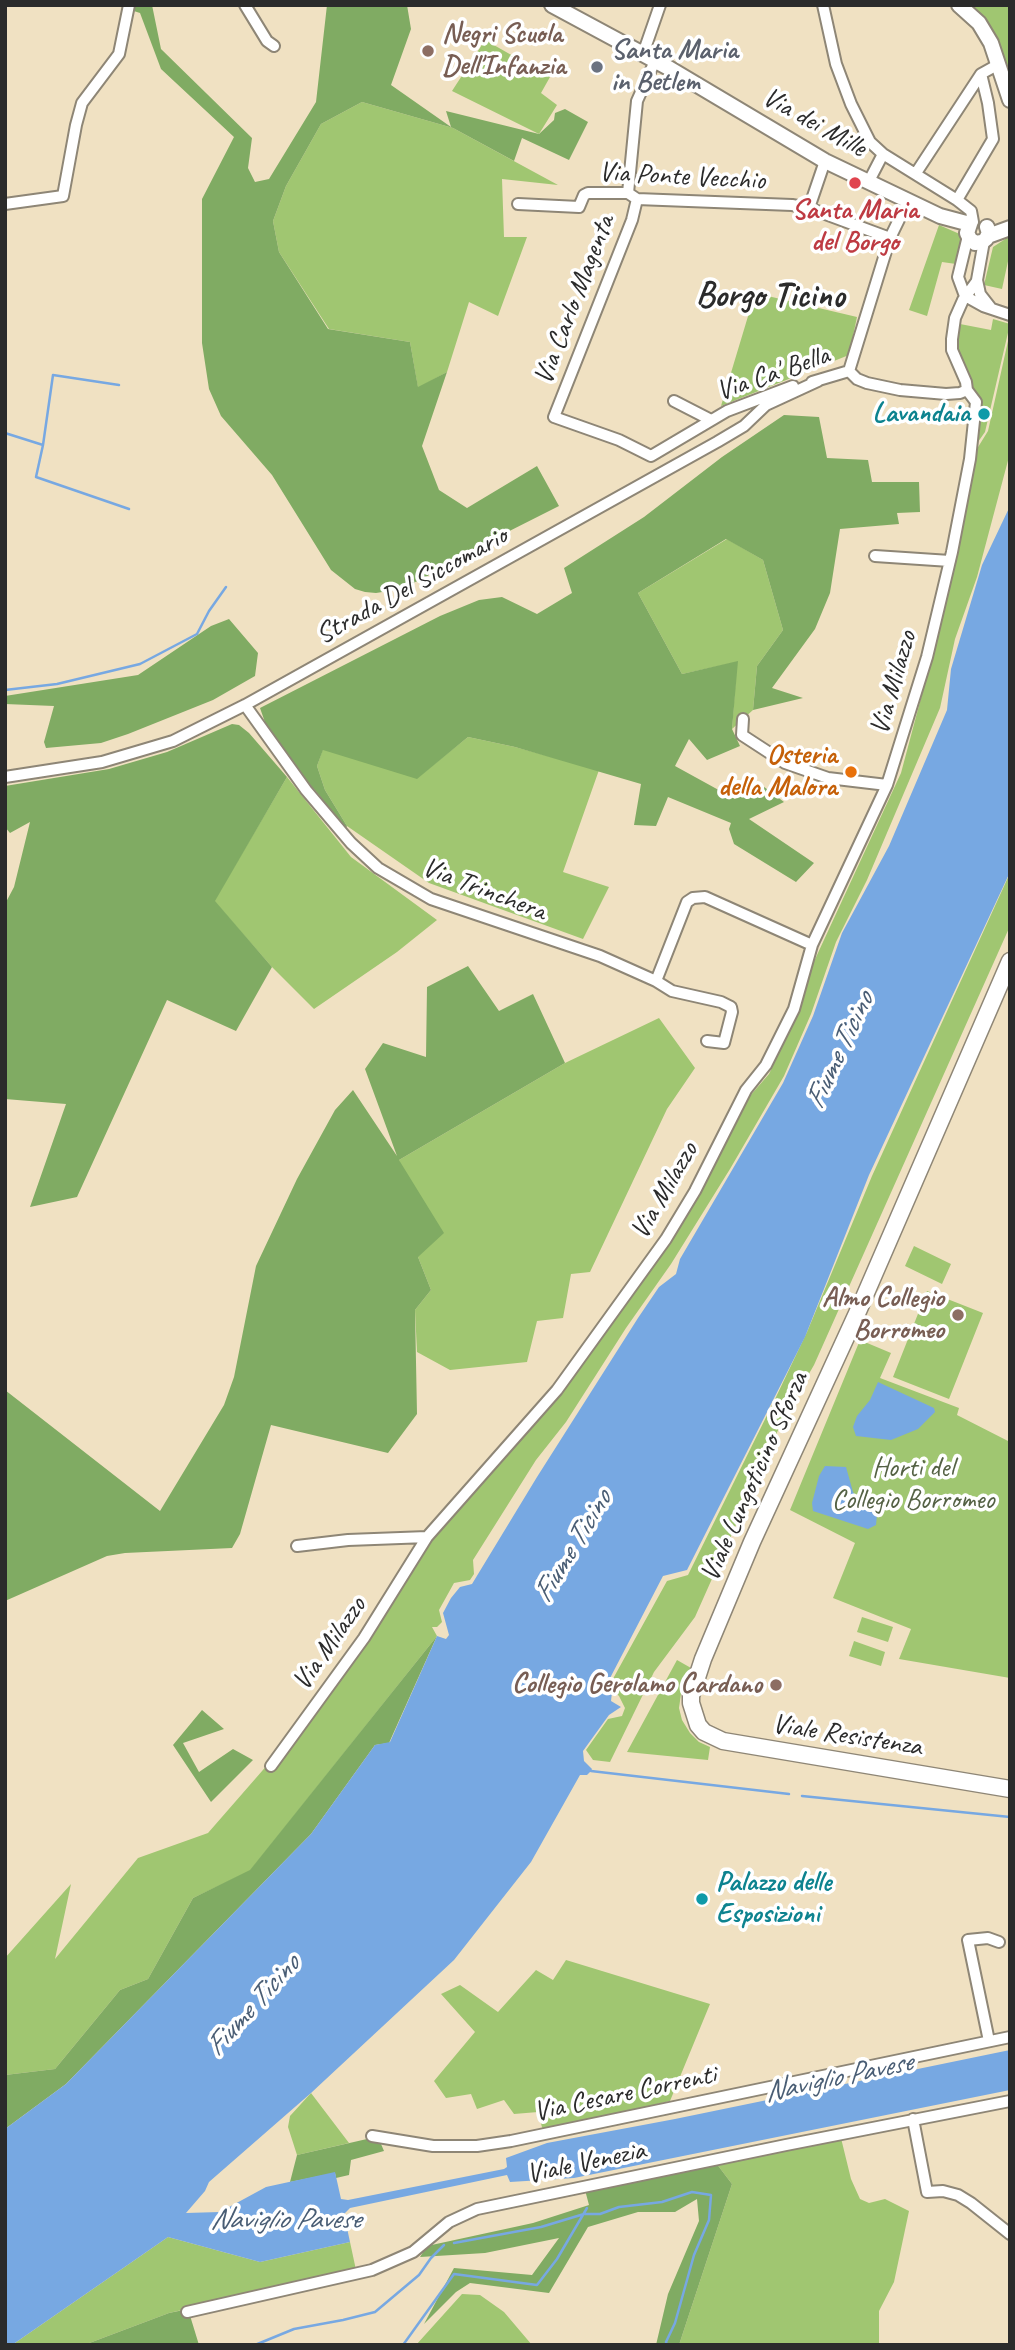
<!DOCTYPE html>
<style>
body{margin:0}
#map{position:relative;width:1015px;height:2350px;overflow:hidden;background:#f0e1c2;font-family:Caveat,sans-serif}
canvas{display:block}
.frame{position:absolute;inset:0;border:7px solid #2b2b2b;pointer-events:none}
</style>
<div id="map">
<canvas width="1015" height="2350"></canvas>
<div class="frame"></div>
</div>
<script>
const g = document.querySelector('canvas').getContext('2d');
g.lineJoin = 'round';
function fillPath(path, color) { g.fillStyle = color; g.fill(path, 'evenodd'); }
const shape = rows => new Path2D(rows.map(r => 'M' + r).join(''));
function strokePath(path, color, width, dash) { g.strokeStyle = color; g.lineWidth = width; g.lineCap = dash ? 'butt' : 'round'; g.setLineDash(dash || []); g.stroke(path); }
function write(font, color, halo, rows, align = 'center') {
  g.font = font + ' Caveat,sans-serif'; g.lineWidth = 7; g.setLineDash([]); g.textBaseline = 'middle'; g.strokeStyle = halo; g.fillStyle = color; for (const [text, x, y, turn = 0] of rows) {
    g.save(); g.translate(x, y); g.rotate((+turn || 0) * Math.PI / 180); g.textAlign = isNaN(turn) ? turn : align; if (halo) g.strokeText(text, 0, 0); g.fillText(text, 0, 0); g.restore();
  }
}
const green = shape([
 [966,5,1010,5,1010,88],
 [485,40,550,77,541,93,557,105,539,134,452,91],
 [362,102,453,128,558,185,502,179,504,237,527,237,498,316,469,302,447,372,418,388,410,342,329,329,279,252,273,221,286,186,321,124],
 [939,225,962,235,956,264,942,262,927,316,909,310],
 [1010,236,1010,252,1002,289,984,285,993,247],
 [755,293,857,317,849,355,721,406],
 [993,319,1010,324,985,432,973,449,977,395,967,380,954,350,955,334,960,324,991,330],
 [1010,332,1010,453,977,577,955,639,940,708,867,880,836,942,811,1014,784,1076,730,1169,671,1264,626,1328,566,1422,536,1460,473,1560,474,1574,470,1580,454,1583,439,1610,442,1622,437,1627,432,1627,437,1636,250,1871,193,1898,148,1979,120,1990,55,2069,5,2075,5,1958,71,1884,55,1959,138,1858,208,1833,276,1755,352,1657,394,1600,433,1537,568,1383,625,1306,697,1200,749,1097,769,1074,797,1013,811,968,901,773,937,638,975,452,988,431],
 [727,539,763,560,783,630,757,666,753,710,732,729,737,662,682,674,638,593],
 [468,737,515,747,599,770,563,872,609,887,583,939,429,883,347,826,325,790,317,766,323,749,417,778],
 [287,777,351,857,437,920,397,952,314,1009,272,967,214,901],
 [1010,873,1010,926,814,1365,783,1419,695,1617,654,1672,610,1762,593,1760,586,1750,608,1719,622,1716,625,1708,619,1696,609,1686,667,1581,688,1575,776,1397,807,1332,872,1176],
 [659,1018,695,1068,667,1109,590,1272,571,1274,563,1318,537,1321,527,1362,450,1370,417,1352,415,1310,431,1290,418,1257,399,1160,565,1063],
 [914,1246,951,1264,942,1284,905,1266],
 [927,1291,983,1313,949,1399,893,1377],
 [860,1340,891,1353,880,1378,959,1408,957,1415,1010,1442,1010,1678,899,1659,911,1629,833,1598,855,1543,790,1510],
 [862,1617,893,1627,888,1642,857,1632],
 [854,1641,885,1652,881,1666,849,1656],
 [677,1660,691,1668,681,1694,679,1708,682,1720,690,1733,699,1742,710,1747,708,1760,627,1752],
 [566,1960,710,2004,670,2101,543,2131,538,2112,514,2114,504,2100,477,2109,471,2094,446,2098,434,2081,475,2032,441,1994,460,1985,498,2012,536,1970,553,1980],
 [311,2093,349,2143,297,2155,288,2127,290,2116],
 [840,2134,851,2179,860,2199,869,2203,885,2199,909,2211,894,2282,879,2311,879,2345,679,2345,732,2184,713,2159],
 [168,2237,260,2262,350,2242,356,2270,169,2313,84,2345,12,2345],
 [462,2294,480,2295,504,2312,532,2345,416,2345]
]);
const forest = shape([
 [115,5,152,5,161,49,252,138,248,168,255,182,269,179,316,102,327,5,407,5,411,29,391,85,451,127,446,111,539,134,554,120,555,113,565,109,588,122,569,160,522,138,514,161,453,128,362,102,321,124,286,186,273,221,279,252,328,329,410,342,418,387,447,372,422,446,439,490,467,508,537,466,559,506,450,561,423,579,395,590,376,593,365,592,355,589,331,570,272,475,221,416,209,389,202,343,202,199,234,137,161,69,140,13],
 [784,415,819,417,827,458,868,460,872,482,919,482,920,512,897,513,899,524,840,529,830,593,815,629,772,688,803,698,753,710,757,666,783,630,763,560,726,539,638,593,682,674,738,661,732,729,740,746,707,760,689,739,675,766,735,799,755,780,784,802,749,819,814,863,796,882,734,844,729,829,731,823,668,797,656,826,634,825,641,784,515,747,468,737,417,779,323,750,317,766,325,790,347,826,345,830,319,795,292,764,267,728,260,708,440,616,479,600,502,597,537,614,572,593,564,568,644,517,722,457],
 [229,619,258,653,255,676,213,700,128,734,101,743,46,748,44,742,54,706,5,704,5,696,138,675,211,626],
 [232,724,239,725,249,733,287,777,215,901,272,967,236,1031,167,1000,77,1197,30,1207,66,1104,5,1099,5,904,14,887,30,822,10,833,5,827,5,786,109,769,167,752],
 [468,966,499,1011,533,994,565,1063,399,1160,444,1233,418,1257,431,1290,415,1310,417,1414,388,1453,271,1425,240,1534,232,1548,125,1553,107,1556,5,1601,5,1390,160,1511,224,1405,234,1377,256,1266,297,1179,335,1110,353,1090,397,1156,365,1069,383,1043,426,1057,427,987],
 [437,1636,389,1743,375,1745,311,1834,66,2084,5,2129,5,2075,55,2069,120,1990,148,1979,193,1898,250,1870],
 [202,1710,224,1729,183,1743,199,1772,233,1749,253,1760,211,1802,173,1745],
 [367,2139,381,2144,384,2151,351,2160,349,2175,336,2178,335,2173,290,2182,297,2155],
 [713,2159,732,2184,679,2345,656,2345,668,2294,699,2221,697,2199,675,2212,638,2212,588,2227,549,2293,470,2283,456,2292,424,2324,454,2268,532,2275,559,2238,485,2253,420,2257,427,2246,533,2223,589,2205,585,2190],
 [188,2309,199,2345,84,2345,169,2313]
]);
const water = shape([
 [1010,506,1010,872,869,1175,805,1337,687,1570,663,1576,608,1682,612,1692,611,1701,621,1707,609,1715,583,1751,584,1761,592,1769,591,1771,587,1775,580,1775,531,1862,454,1960,311,2093,209,2182,205,2191,186,2213,220,2212,266,2187,335,2172,341,2199,348,2200,504,2169,507,2167,506,2158,547,2143,675,2119,1010,2050,1010,2090,574,2178,510,2182,507,2175,350,2208,344,2214,350,2242,260,2262,168,2237,12,2345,5,2345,5,2129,66,2084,311,1834,375,1745,390,1742,437,1636,446,1639,449,1635,443,1613,451,1598,460,1587,472,1584,537,1477,638,1318,659,1287,676,1274,680,1259,783,1083,813,1016,842,933,889,846,947,710,951,669,982,565],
 [878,1382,934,1408,935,1412,918,1429,891,1440,856,1436,853,1427,857,1416,870,1400],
 [825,1466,846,1467,853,1492,859,1501,871,1507,877,1515,876,1525,868,1529,813,1511,812,1503,819,1476]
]);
const stream = shape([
 [119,385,53,375,43,445,36,477,129,509],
 [5,433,43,445],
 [5,690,57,684,140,664,197,634,209,611,226,587],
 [591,1771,789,1794],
 [802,1796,1010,1817],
 [454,2243,541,2227,584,2214,600,2214,619,2207,662,2202,692,2192,711,2195,709,2220,694,2255,675,2323,666,2342,667,2345],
 [255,2345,294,2329,343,2320,375,2312,419,2275,431,2258,444,2245],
 [403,2345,454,2274,537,2285,557,2259,587,2208]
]);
const minor = shape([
 [245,5,267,41,274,46],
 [823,5,836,64,851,104,870,142,883,154],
 [643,54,660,5],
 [916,173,981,74,999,64],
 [869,181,883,154,957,200,971,211,973,222],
 [628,193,637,101,655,61],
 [637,199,632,220,554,417,619,440,651,456,727,411,793,386],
 [957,200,993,139,988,103,981,74],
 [5,204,63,196,76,125,82,103,119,54,129,5],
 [518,204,579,207,584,195,588,193,628,193,637,199,792,205,809,208,890,238],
 [809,208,825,161],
 [968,236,958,277,965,296,983,306,1010,315],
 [984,241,977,280,980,294,991,308],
 [849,371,890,238,908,201],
 [849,371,857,379,867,383,900,390,946,394,960,393,967,390],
 [812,382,849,371],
 [674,401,711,420],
 [875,556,950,561],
 [245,705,306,790,351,843,378,868,431,899,600,956,656,981,687,902,693,898,705,897,812,945],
 [743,719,742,735,785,763,828,778,887,785],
 [5,777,102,762,173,741,245,705,717,442,744,426,766,405,818,381],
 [656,981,672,991,721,1002,731,1007,732,1012,724,1043,707,1041],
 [297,1546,348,1540,427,1537],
 [271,1766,364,1638,427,1537,557,1390,666,1239,695,1191,746,1090,766,1065,794,1009,812,945,887,785,927,657,952,552,970,459,976,402,967,390,966,382,952,350,952,339,955,318,963,300,977,281],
 [989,2041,968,1940,988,1938,999,1942],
 [913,2119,927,2192,943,2191,958,2195,971,2203,1010,2234],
 [372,2136,433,2146,477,2146,511,2141,1010,2037],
 [187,2312,372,2270,413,2252,449,2222,477,2209,786,2145,1010,2101]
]);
const tertiary = shape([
 [552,5,667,67,825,161,940,216,970,224],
 [959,5,979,23,991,43,1010,100],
 [970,224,967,233,970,239,975,243,982,242,986,239,989,233,987,227],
 [988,236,1010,228]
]);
const secondary = shape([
 [1010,961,859,1309,752,1542,703,1659,691,1696,691,1703,698,1725,704,1732,723,1741,1010,1789]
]);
const markers = [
 [428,51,7,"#8d6e63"],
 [597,67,7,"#6b7280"],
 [855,183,7,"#e0444e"],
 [984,414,7,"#0f9aa8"],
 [851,772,7,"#e8710a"],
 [958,1315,7,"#8d6e63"],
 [776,1685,7,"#8d6e63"],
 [702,1899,7,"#0f9aa8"]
];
const educationNames = [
 ["Negri Scuola",442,35,"left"],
 ["Dell'Infanzia",442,67,"left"],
 ["Almo Collegio",944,1299],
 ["Borromeo",944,1331],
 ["Collegio Gerolamo Cardano",762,1685]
];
const worshipNames = [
 ["Santa Maria",611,51],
 ["in Betlem",611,83]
];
const streetNames = [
 ["Via dei Mille",814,123,29],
 ["Via Ponte Vecchio",682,177,3],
 ["Via Carlo Magenta",575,300,-69],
 ["Via Ca' Bella",773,374,-19],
 ["Strada Del Siccomario",412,586,-29],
 ["Via Milazzo",894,683,-74],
 ["Via Trinchera",484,890,21],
 ["Via Milazzo",665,1191,-60],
 ["Viale Lungoticino Sforza",755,1477,-66],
 ["Via Milazzo",330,1644,-55],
 ["Viale Resistenza",847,1736,9],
 ["Via Cesare Correnti",625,2094,-12],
 ["Viale Venezia",586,2163,-12]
];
const healthNames = [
 ["Santa Maria",855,211],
 ["del Borgo",855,243]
];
const cultureNames = [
 ["Lavandaia",970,414],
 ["Palazzo delle",716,1883,"left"],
 ["Esposizioni",716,1915,"left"]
];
const foodNames = [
 ["Osteria",837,756],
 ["della Malora",837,788]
];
const parkNames = [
 ["Horti del",913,1469],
 ["Collegio Borromeo",913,1501]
];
const waterNames = [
 ["Fiume Ticino",840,1051,-65],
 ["Fiume Ticino",573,1547,-59],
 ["Fiume Ticino",253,2006,-48],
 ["Naviglio Pavese",838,2078,-12],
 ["Naviglio Pavese",285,2220]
];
const districtNames = [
 ["Borgo Ticino",770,297]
];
fillPath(green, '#a0c671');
fillPath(forest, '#80ab63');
fillPath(water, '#77a8e2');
strokePath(stream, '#77a8e2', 2.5);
strokePath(minor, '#8e8676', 14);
strokePath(tertiary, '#8e8676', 18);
strokePath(secondary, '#8e8676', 19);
strokePath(minor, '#fff', 10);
strokePath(tertiary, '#fff', 14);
strokePath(secondary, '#fff', 16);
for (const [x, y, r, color] of markers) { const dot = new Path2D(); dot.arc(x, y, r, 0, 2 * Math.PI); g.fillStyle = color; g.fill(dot); strokePath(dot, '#fff', 2.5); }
write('bold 28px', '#785e54', '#fff', educationNames, 'right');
write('bold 28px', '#5b616d', '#fff', worshipNames, 'left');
write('28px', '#2b2b2b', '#fff', streetNames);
write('bold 28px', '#be3a42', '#fff', healthNames);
write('bold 28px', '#0d838f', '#fff', cultureNames, 'right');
write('bold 28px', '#c56008', '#fff', foodNames, 'right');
write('28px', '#546144', '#fff', parkNames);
write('italic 30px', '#495d74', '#fff', waterNames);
write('bold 35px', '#2b2b2b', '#fff', districtNames);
</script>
